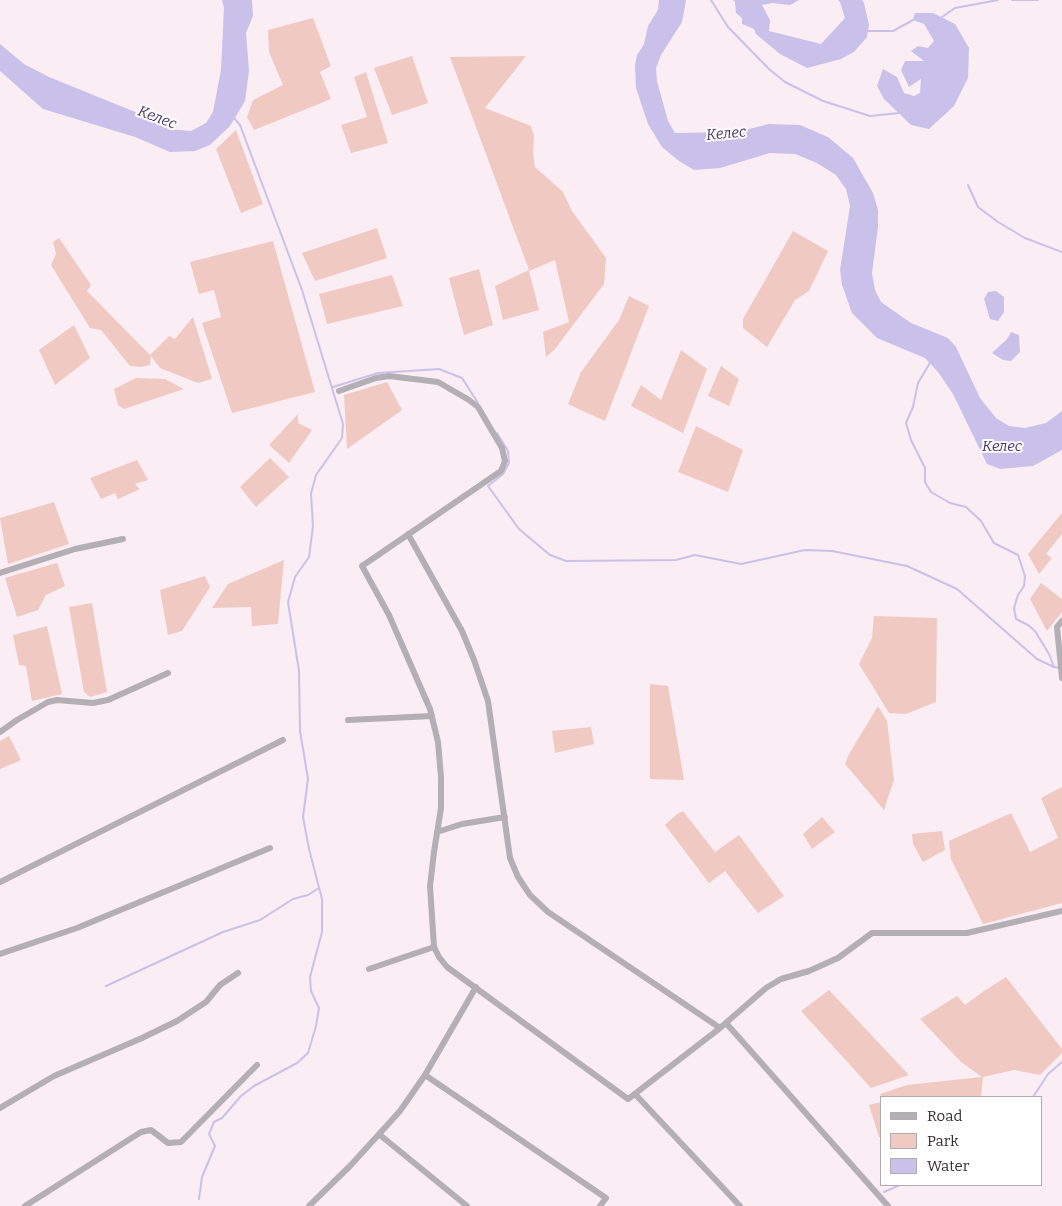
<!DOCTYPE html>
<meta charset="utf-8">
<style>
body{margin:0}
#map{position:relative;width:1062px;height:1206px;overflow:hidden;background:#faedf4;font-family:Bitter,serif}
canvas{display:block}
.legend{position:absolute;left:880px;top:1096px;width:162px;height:90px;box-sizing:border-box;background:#fefefe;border:1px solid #aeacad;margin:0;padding:6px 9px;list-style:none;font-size:15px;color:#353033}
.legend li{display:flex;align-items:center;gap:10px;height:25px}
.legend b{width:25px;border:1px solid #aeacad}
</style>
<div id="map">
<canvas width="1062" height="1206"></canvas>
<ul class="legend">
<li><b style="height:6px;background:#b3afb4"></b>Road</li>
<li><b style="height:14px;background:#f0cac2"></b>Park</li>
<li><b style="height:14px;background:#c9c1ea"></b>Water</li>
</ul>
</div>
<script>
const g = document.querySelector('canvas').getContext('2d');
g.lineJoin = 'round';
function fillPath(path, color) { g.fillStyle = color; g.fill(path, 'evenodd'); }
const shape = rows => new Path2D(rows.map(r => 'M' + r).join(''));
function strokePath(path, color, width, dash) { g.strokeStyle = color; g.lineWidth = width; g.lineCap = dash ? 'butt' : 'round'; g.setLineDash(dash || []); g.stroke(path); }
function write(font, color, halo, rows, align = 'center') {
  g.font = font + ' Bitter,serif'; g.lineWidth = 4; g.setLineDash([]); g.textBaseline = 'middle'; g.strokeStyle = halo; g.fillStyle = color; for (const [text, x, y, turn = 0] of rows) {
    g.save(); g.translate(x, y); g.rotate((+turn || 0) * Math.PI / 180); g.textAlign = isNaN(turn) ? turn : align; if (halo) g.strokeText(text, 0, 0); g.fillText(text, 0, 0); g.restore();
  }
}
const green = shape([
 [313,18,331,66,320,72,331,99,254,130,247,117,253,100,283,85,269,52,268,30],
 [412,56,428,103,392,115,374,68],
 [526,56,485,108,531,126,534,136,533,153,535,167,563,192,572,211,606,258,604,284,555,349,546,357,543,332,569,322,555,260,529,271,539,310,503,320,495,286,529,270,450,57],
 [366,72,388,143,351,153,341,125,367,117,354,77],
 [236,130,263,204,241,213,216,149],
 [377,228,387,258,315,281,302,253],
 [793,231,828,251,809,291,795,300,767,347,743,328,743,319],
 [59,238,91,285,87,291,150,355,169,336,175,339,193,317,212,379,198,383,160,368,151,356,150,365,141,367,130,366,101,330,90,328,51,265,56,254,53,242],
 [273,241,315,392,232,413,202,323,221,317,214,290,199,294,190,262],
 [479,269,493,325,464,335,449,278],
 [392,275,403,306,327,324,319,294],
 [629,296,649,306,605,421,568,404,581,372,619,320],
 [74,325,90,358,55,385,39,350],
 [681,350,707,369,683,433,631,406,641,385,661,400],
 [721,366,739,379,729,406,708,396],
 [136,378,165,379,184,389,124,409,118,405,114,389],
 [387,382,402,410,347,449,344,395],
 [298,414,298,423,312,430,289,463,269,445],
 [696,426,743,450,728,492,678,472],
 [270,458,289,477,256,507,240,487],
 [137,460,148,480,135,484,140,489,118,499,115,493,101,499,90,478],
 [54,502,69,544,8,564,0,518],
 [1062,513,1062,534,1046,554,1052,558,1039,574,1028,554],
 [284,560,278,624,252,626,251,607,212,608,228,584],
 [57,563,65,586,46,595,38,610,17,617,5,578],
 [205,576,210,587,182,631,168,635,160,590],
 [1041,583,1062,599,1062,612,1047,631,1030,599],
 [92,603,107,692,90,697,84,692,69,607],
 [874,616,937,618,936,702,906,714,889,713,859,664,872,638],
 [47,626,62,694,32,701,26,666,19,665,13,635],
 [650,684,668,686,684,780,650,779],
 [878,706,887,721,894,780,884,810,845,764,849,754],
 [591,727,594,744,555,753,552,731],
 [9,736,21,760,0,769,0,741],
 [1062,787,1062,903,983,924,951,859,949,841,1011,813,1030,852,1058,838,1041,798],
 [683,811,715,852,739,835,784,896,758,913,725,871,709,883,665,825,677,814],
 [822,817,835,832,812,849,803,834],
 [942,831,945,850,923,862,913,844,912,834],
 [1006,977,1062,1049,1062,1053,1040,1075,1014,1070,983,1077,981,1097,881,1097,880,1094,907,1085,982,1077,961,1062,920,1019,957,996,965,1005,984,991],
 [829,990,909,1075,871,1088,801,1011],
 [881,1102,881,1137,879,1137,869,1105]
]);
const water = shape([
 [222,0,252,0,253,16,246,33,249,71,245,101,230,126,210,145,195,151,170,152,135,137,43,109,0,71,0,44,24,64,49,77,150,118,168,129,191,131,206,123,213,112,221,70,224,8],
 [659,0,686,0,682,22,661,55,656,68,657,81,668,121,675,133,737,132,769,124,800,125,828,137,853,158,873,193,878,210,878,227,872,273,875,290,881,302,911,323,948,338,956,347,980,398,996,418,1009,426,1025,428,1046,423,1062,411,1062,450,1033,466,1000,469,987,464,953,394,938,372,925,358,877,338,852,313,842,285,840,270,850,206,846,189,836,175,817,163,795,154,770,153,720,168,694,170,679,161,662,147,648,124,636,88,635,65,637,55,644,44,648,26,658,10],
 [733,0,799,0,790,5,772,3,762,5,770,20,769,31,821,44,845,18,840,2,838,0,862,0,864,3,869,25,867,37,854,52,841,59,807,68,780,54,756,34,754,29,742,24,742,18,736,13,735,2],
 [915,13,933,13,955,24,969,48,968,78,954,106,929,129,911,125,884,99,877,86,883,69,897,77,904,93,914,96,920,93,921,79,909,87,901,70,905,61,924,61,911,51,918,46,928,48,934,41,924,24,913,20],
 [996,291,1004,297,1004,312,998,321,990,319,984,299,988,292],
 [1011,332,1019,335,1020,352,1011,361,1003,360,992,353,1007,339]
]);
const stream = shape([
 [711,0,728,27,769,69,785,82,823,101,870,116,899,113],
 [1012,0,1038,0],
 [942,17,955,8,998,0],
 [868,31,893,31,913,20],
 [968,185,978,207,998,222,1025,238,1062,252],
 [931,361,918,383,913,407,906,423,911,440,925,468,925,482,931,492,950,503,966,507,981,521,994,543,1018,555,1025,576,1024,586,1018,595,1014,608,1016,619,1028,625,1035,631,1049,654,1054,667],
 [333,387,378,373,439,369,462,378,478,403],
 [497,433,508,451,509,463,503,474,488,486,519,529,550,555,566,561,676,560,695,555,741,564,805,550,832,551,907,566,957,589,1037,659,1054,667,1060,668],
 [106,986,223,932,260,920,293,899,308,895,319,888],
 [1033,1097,1048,1074,1062,1062],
 [884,1192,900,1185],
 [199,1199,202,1177,215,1146,209,1134,214,1122,222,1118,241,1096,254,1086,297,1063,308,1053,316,1026,319,1008,311,991,310,977,322,932,322,899,309,849,303,817,308,779,300,731,299,671,288,602,295,577,309,557,313,526,311,494,316,475,342,438,343,424,302,290,240,125,234,118]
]);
const minor = shape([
 [339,391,376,378,389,376,438,382,469,400,478,407,502,448,505,461,501,471,362,566,389,615,430,709,438,742,441,777,441,808,434,852,430,886,434,947,439,957,447,967,628,1099,720,1028,766,988,781,979,809,971,838,958,872,933,967,933,1062,911],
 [408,534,462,631,474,660,488,701,510,858,518,877,530,895,548,912,720,1028],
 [0,573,75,549,123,539],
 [1062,621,1057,627,1062,678],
 [348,720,432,716],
 [0,732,17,720,48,702,57,700,93,703,108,700,168,673],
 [437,832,462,824,505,817],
 [0,882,283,740],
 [0,954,77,928,270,848],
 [369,969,434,947],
 [726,1023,888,1206],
 [425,1075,606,1198,600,1206],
 [635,1094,740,1206],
 [0,1108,54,1076,142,1038,177,1021,206,1002,220,985,238,973],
 [380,1135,467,1206],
 [25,1206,141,1132,151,1130,168,1143,181,1142,257,1065],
 [309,1206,350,1166,400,1111,425,1075,476,987]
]);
const waterNames = [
 ["Келес",157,118,21],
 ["Келес",726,134,-5],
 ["Келес",1002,447]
];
fillPath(green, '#f0cac2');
fillPath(water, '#c9c1ea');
strokePath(stream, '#c9c1ea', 2);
strokePath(minor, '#b3afb4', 6);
write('italic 15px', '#443669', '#fefefe', waterNames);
</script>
